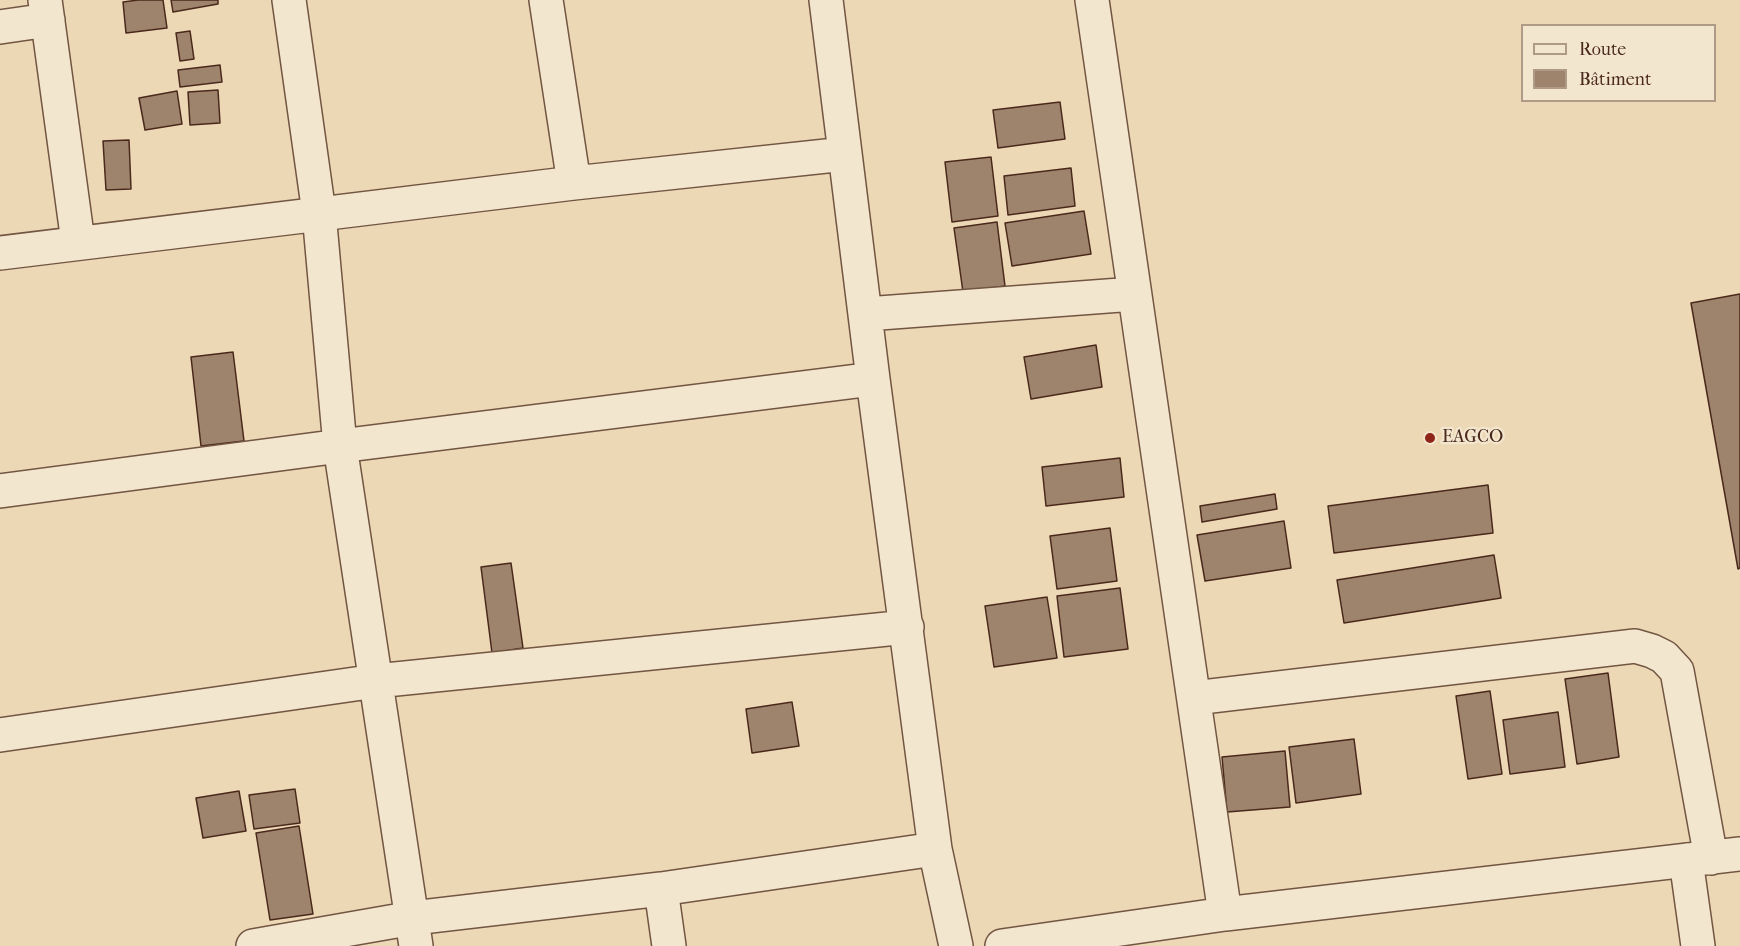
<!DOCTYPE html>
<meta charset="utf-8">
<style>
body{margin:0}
#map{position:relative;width:1740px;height:946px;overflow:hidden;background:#ecd8b5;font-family:"IM FELL French Canon",serif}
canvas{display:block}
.legend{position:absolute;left:1521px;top:24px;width:195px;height:78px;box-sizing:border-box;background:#f3e6cf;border:2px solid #af9a87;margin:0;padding:8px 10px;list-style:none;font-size:18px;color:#4a291c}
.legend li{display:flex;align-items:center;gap:12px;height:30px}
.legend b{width:30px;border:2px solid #af9a87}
</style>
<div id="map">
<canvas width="1740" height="946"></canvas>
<ul class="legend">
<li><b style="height:8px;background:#f3e6cf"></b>Route</li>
<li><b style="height:16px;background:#9e846c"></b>Bâtiment</li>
</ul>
</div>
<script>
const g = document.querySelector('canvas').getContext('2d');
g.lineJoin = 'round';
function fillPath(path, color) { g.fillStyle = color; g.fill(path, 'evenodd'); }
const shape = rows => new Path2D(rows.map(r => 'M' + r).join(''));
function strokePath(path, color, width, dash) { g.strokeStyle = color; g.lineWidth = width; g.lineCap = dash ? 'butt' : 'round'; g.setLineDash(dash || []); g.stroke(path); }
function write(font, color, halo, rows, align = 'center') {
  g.font = font + ' "IM FELL French Canon",serif'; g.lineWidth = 4.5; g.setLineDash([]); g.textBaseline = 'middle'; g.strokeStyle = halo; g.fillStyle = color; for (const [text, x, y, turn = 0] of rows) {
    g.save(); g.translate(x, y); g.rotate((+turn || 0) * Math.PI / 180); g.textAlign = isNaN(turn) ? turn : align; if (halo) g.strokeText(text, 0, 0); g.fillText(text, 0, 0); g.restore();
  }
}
const building = shape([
 [138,0,163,0,167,28,126,33,123,2,138,0],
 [171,0,218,0,218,4,173,12,171,0],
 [190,31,194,59,180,61,176,33,190,31],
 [220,65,222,82,180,87,178,70,220,65],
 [218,90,220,123,190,125,188,92,218,90],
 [177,91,182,124,145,130,139,98,177,91],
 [1060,102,1065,139,998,148,993,110,1060,102],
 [129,140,131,189,106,190,103,141,129,140],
 [991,157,998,216,952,222,945,162,991,157],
 [1071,168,1075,206,1008,215,1004,176,1071,168],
 [1084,211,1091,254,1012,266,1005,223,1084,211],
 [997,222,1005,286,963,292,954,228,997,222],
 [1740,294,1740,568,1738,569,1691,303,1740,294],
 [1096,345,1102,387,1031,399,1024,357,1096,345],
 [233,352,244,441,201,446,191,357,233,352],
 [1120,458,1124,497,1046,506,1042,467,1120,458],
 [1488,485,1493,533,1334,553,1328,506,1488,485],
 [1275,494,1277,509,1202,522,1200,506,1275,494],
 [1284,521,1291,568,1205,581,1197,535,1284,521],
 [1110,528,1117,581,1057,589,1050,536,1110,528],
 [1494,555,1501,598,1344,623,1337,580,1494,555],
 [511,563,523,648,492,653,481,567,511,563],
 [1120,588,1128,649,1064,657,1057,596,1120,588],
 [1047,597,1057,658,994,667,985,606,1047,597],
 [1608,673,1619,757,1577,764,1565,679,1608,673],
 [1490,691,1502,774,1468,779,1456,696,1490,691],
 [792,702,799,746,752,753,746,709,792,702],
 [1558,712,1565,767,1510,774,1503,720,1558,712],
 [1354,739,1361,794,1296,803,1289,747,1354,739],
 [1285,751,1290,807,1227,812,1222,757,1285,751],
 [295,789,300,823,254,829,249,795,295,789],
 [239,791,246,831,203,838,196,798,239,791],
 [299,826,313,914,270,920,256,833,299,826]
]);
const minor = shape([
 [45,0,78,242],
 [289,0,319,213,340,446,416,946],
 [546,0,574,183],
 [826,0,873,379,935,849,956,946],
 [1092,0,1225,914],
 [0,27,48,20],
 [0,253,574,183,845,154],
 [866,314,1134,294],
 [0,491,340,446,873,379],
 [1194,698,1635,646,1652,651,1664,657,1677,671,1711,858],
 [0,735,376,681,907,627],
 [1686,860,1698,946],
 [661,889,669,946],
 [253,946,413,918,661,889,935,849],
 [1002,946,1225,914,1740,854]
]);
const markers = [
 [1430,438,6,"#8f2418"]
];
const poiNames = [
 ["EAGCO",1442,438]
];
fillPath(building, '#9e846c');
strokePath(building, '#4a291c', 1.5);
strokePath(minor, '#725542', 36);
strokePath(minor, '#f3e6cf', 33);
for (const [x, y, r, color] of markers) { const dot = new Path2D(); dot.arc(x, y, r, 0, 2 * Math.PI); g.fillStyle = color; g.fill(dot); strokePath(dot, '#f3e6cf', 2); }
write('18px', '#4a291c', '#f3e6cf', poiNames, 'left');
</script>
